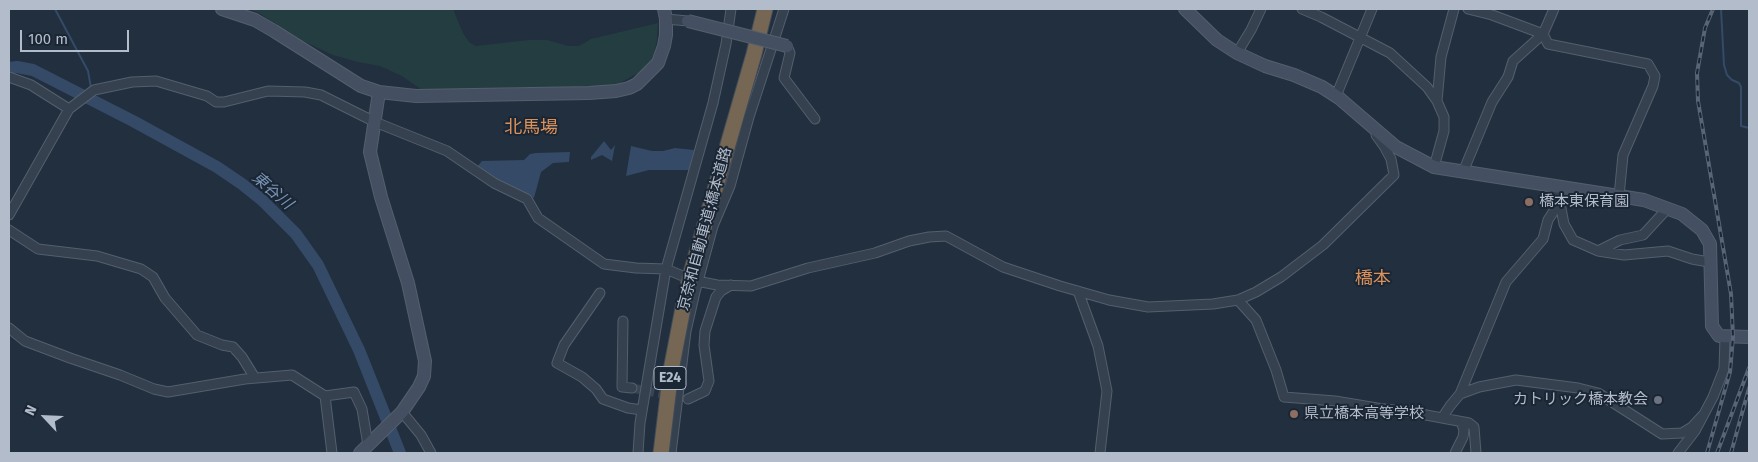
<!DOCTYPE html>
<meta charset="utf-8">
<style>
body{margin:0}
#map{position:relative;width:1758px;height:462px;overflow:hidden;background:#222f3f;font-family:"Fira Sans",sans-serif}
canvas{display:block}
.frame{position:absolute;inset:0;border:10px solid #b2bcca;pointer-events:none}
.north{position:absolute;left:20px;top:392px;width:50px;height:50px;-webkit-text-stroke:4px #1b2634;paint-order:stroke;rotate:295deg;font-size:14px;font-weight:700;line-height:20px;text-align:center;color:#b2bcca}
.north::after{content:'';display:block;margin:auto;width:18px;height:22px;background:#b2bcca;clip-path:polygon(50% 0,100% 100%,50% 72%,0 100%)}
.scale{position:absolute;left:20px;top:30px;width:109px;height:22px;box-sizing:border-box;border:2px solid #b2bcca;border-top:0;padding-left:6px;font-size:15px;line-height:18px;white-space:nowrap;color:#b2bcca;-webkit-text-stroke:4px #1b2634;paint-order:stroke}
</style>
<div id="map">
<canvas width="1758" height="462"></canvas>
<div class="frame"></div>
<div class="north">N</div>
<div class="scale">100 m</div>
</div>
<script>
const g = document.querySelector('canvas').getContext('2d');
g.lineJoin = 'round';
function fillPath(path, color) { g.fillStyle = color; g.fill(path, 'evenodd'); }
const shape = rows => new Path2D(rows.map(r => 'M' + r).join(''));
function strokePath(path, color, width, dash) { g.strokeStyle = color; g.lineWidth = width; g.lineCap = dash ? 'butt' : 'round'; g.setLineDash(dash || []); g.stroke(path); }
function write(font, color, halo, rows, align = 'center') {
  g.font = font + ' "Fira Sans","Noto Sans JP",sans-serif'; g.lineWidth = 4; g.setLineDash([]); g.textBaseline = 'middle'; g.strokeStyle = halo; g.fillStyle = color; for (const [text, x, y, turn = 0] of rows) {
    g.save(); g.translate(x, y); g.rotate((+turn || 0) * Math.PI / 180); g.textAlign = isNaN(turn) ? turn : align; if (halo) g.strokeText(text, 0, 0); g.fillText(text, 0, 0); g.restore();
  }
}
const green = shape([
 [248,9,453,9,463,33,469,42,476,46,529,40,547,40,568,46,579,46,591,39,658,23,657,39,654,57,648,65,640,72,618,84,605,86,422,90,402,76,380,66,358,62,333,55,303,41,259,13]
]);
const water = shape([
 [604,141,611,150,615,145,612,161,602,155,591,160,591,157],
 [631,146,652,151,663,151,675,148,694,150,689,170,649,170,626,176],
 [570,152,569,162,553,163,541,172,534,198,500,183,476,168,482,161,524,160,530,154,536,153]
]);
const stream = shape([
 [55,9,88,71,91,88],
 [1721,9,1724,65,1727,75,1732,80,1739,83,1741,87,1741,126,1749,128],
 [92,95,93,101]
]);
const river = shape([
 [9,68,17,67,33,70,133,121,217,167,242,184,262,200,296,234,318,265,359,350,400,453]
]);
const streetTunnel = shape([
 [632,388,688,399]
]);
const street = shape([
 [1302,9,1321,17,1390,53,1427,87,1437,101,1444,117,1444,131,1434,167],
 [1468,9,1492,15,1543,34,1548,44,1648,64,1655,76,1653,86,1623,155,1619,196],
 [666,19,688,21],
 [787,46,790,53,784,78,815,119],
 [1237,53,1251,30,1261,9],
 [9,77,31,85,69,109],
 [1336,96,1372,9],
 [1437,101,1441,57,1454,9],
 [1463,172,1492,102,1508,77,1513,61,1543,34,1554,9],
 [1557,187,1564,224,1573,240,1598,251,1620,240,1643,235,1667,209],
 [9,215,69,109,94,90,132,82,156,81,207,96,216,102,224,102,268,91,305,92,321,95,375,122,447,151,494,183,527,199,538,218,604,264,636,268,666,269,692,280,717,285,751,286,808,268,875,253,909,241,929,237,946,236,1003,267,1060,286,1109,300,1148,307,1213,304,1238,300,1256,292,1281,277,1323,245,1394,175,1391,159,1384,146,1376,135],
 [9,230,38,249,97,256,141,269,153,277,165,298,197,335,222,345,233,347,242,357,255,378],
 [1598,251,1624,255,1668,251,1692,259,1709,262],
 [1078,291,1098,346,1107,391,1100,453],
 [600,293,564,345,557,363,582,377,596,389,603,399,628,408,642,410],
 [1238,300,1256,320,1276,370,1284,397,1335,401,1377,408,1410,412,1469,423,1474,427,1476,453],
 [623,321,622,387,632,388],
 [9,328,25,341,70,358,120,375,154,389,168,392,245,379,292,375,325,396,332,453],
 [1460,394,1506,282,1543,239,1548,220,1559,203],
 [325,396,354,392,362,409,368,445],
 [688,399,705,391,709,381,704,345,705,331,716,297,721,291,731,285],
 [402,412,421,435,431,453],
 [1442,418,1450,406,1460,394,1479,387,1516,380,1578,388,1598,393,1662,434,1682,433,1692,427,1703,415],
 [638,453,640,423,666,269,713,103,726,44,731,9],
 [671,453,686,331,695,292,713,226,730,186,749,117,784,9],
 [1455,453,1463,437,1464,430,1461,422],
 [1678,453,1695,431,1713,397,1724,369,1725,337]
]);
const secondary = shape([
 [222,9,255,20,274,31,361,86,379,92,416,96,589,93,616,91,629,88,637,84,658,63,664,46,666,35,666,19,664,9],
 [1185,9,1217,40,1237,53,1265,66,1294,75,1322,87,1339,98,1396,147,1434,167,1644,200,1682,214,1702,230,1710,244,1712,326,1719,336,1749,337],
 [360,453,402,412,419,387,424,376,425,361,408,283,381,197,370,152,379,92]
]);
const highway = shape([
 [691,273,754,54,765,9]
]);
const rail = shape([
 [1707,453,1730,372,1733,337,1731,294,1698,101,1697,73,1705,28,1713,9],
 [1717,453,1749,368],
 [1731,453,1749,388]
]);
const secondaryBridge = shape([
 [688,21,787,46]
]);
const highwayBridge = shape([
 [688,285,691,273],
 [661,453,671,370,684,303]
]);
const markers = [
 [1529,202,5,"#8d6e63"],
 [1658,400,5,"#6b7280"],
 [1294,414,5,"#8d6e63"]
];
const shields = [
 [670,378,32]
];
const shieldNames = [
 ["E24",670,378]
];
const poiNames = [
 ["橋本東保育園",1539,202],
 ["カトリック橋本教会",1648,400,"right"],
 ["県立橋本高等学校",1304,414]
];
const streetNames = [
 ["京奈和自動車道;橋本道路",705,229,-75]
];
const waterNames = [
 ["東谷川",272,191,41]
];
const quarterNames = [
 ["北馬場",531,128],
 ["橋本",1373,279]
];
fillPath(green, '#243d40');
fillPath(water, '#344a67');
strokePath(stream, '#344a67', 2);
strokePath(river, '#344a67', 12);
strokePath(streetTunnel, '#384454', 9, [9, 4.5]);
strokePath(street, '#545f6d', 11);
strokePath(secondary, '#545f6d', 14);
strokePath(highway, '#414c5a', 17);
strokePath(street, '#36414f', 9);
strokePath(secondary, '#445062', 12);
strokePath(highway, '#756753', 15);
strokePath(rail, '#586576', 4);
strokePath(rail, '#1b2634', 2, [5.5]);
strokePath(secondaryBridge, '#545f6d', 14, []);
strokePath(highwayBridge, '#414c5a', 17, []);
strokePath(secondaryBridge, '#445062', 12);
strokePath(highwayBridge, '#756753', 15);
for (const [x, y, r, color] of markers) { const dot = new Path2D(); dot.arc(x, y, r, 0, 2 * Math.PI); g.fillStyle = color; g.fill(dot); strokePath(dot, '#1b2634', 2); }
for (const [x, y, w] of shields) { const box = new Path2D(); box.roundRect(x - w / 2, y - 11.5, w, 23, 4); g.fillStyle = '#1b2634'; g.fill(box); strokePath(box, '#b2bcca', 1); }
write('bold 14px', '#b2bcca', null, shieldNames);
write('15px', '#b2bcca', '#1b2634', poiNames, 'left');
write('15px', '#b2bcca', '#1b2634', streetNames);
write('italic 16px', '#7792b3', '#1b2634', waterNames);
write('18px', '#dc915b', '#1b2634', quarterNames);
</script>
